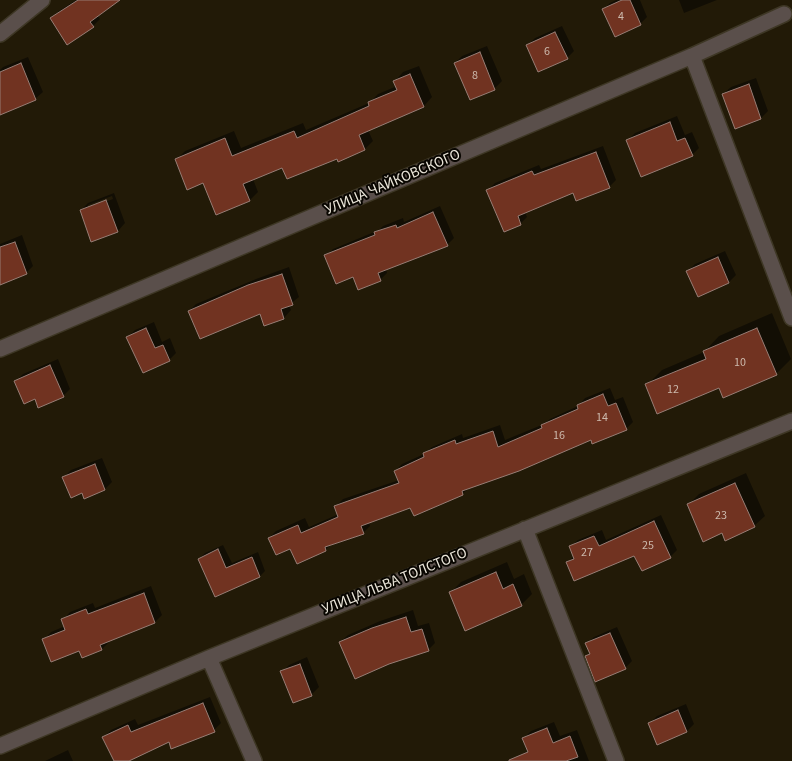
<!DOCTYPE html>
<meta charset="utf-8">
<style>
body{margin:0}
canvas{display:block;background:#221a07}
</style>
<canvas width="792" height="761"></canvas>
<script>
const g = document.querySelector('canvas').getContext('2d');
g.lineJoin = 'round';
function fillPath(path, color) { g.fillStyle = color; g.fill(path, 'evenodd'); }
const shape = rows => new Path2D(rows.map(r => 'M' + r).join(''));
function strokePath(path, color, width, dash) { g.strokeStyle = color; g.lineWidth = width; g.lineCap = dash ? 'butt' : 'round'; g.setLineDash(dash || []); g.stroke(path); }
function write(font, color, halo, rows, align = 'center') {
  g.font = font + ' "Source Sans 3",sans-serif'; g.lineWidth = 4; g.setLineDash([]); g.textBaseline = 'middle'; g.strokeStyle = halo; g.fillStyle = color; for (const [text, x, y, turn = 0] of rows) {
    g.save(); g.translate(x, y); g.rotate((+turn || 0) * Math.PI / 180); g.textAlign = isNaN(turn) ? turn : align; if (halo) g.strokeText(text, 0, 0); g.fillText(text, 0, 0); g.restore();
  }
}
const shadow = shape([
 [76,0,118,0,97,15,100,19,93,26,52,18,59,11],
 [616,0,640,0,647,17,640,24,603,10,610,3],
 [679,0,717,0,684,13],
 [562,26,574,51,567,58,528,45,535,38],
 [487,46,502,81,495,88,470,99,455,63,462,56],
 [28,57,43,92,35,99,0,102,0,70,3,67],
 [419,66,432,97,424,106,368,130,373,141,365,149,338,157,283,166,253,179,258,192,250,200,203,182,177,159,185,151,234,131,241,148,303,123,306,130,369,103,378,94,397,86,395,81,403,72],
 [756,78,768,111,761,118,723,94,731,87],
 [677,116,685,135,692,132,699,148,692,155,627,141,635,133],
 [603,146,616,180,609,187,574,192,525,212,527,217,520,224,488,190,495,183,539,165,541,169],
 [114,193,125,223,118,231,92,240,81,210,88,203],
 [112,196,113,199,88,208,88,205],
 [440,206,454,238,447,245,386,269,387,273,380,280,353,276,326,256,333,249,379,230,383,226,403,218,404,222],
 [22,235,33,266,26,273,0,284,0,244],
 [725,251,736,275,729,282,688,271,695,264],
 [289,267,299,297,289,305,291,310,284,318,265,324,261,312,189,311,196,304,256,279],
 [772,313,791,359,776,374,719,387,647,385,662,370,704,352,719,336],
 [154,322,162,342,170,338,176,353,169,360,128,337,135,330],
 [58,359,70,389,63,396,36,398,16,381,23,374],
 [610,388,615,400,623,397,633,422,626,429,591,438,469,488,462,494,411,507,369,522,370,526,363,533,332,544,325,550,291,547,269,538,276,531,305,518,309,527,339,514,336,506,343,499,399,480,395,471,402,464,424,454,432,447,462,434,463,438,500,425,505,440,544,424,550,419,578,406,585,398],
 [102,458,112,482,105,489,83,491,64,477,71,470],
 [746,473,765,516,754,526,723,532,688,505,699,494],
 [661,515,677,550,670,557,635,554,568,562,574,556,570,547,578,540,602,530,606,540],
 [223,545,232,563,258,552,265,571,260,576,215,596,199,559,205,553],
 [507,562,514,579,524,574,532,594,521,605,450,593,461,582],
 [151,586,162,615,155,622,108,640,109,642,102,649,79,650,44,640,51,632,65,626,63,620,70,612,93,603,95,608],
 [413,610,418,626,429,623,435,643,428,650,340,642,348,635,380,621],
 [617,627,632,661,625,668,586,656,591,652,586,644,594,637],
 [307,657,319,687,312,694,293,701,282,672,289,665],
 [210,697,221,723,214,730,169,741,126,761,115,761,104,737,111,730,135,719,138,725],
 [686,704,694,724,687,731,658,743,650,723,657,716],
 [554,722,560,736,577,730,589,761,533,761,524,738,531,731],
 [68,750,73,761,45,761]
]);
const building = shape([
 [78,0,120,0,90,22,94,27,67,45,50,18,78,0],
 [622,0,630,0,641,25,615,37,602,9,622,0],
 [555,32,568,59,538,72,526,45,555,32],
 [480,52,495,90,470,100,454,63,480,52],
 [21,63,36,100,0,115,0,72,21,63],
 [410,74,424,107,359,135,365,150,338,162,337,159,287,179,282,168,243,184,250,201,216,215,203,183,187,190,175,159,225,138,232,156,294,131,297,138,369,106,368,102,397,90,393,81,410,74],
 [749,84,761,119,735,129,722,94,749,84],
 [670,122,677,141,685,138,693,156,641,177,626,140,670,122],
 [596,152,610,188,576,201,573,193,518,216,521,225,504,232,486,190,532,171,534,175,596,152],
 [106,200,118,232,91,242,80,210,106,200],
 [433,212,448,246,378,273,381,281,358,290,353,277,336,284,324,255,375,235,374,232,396,225,397,228,433,212],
 [15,242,27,274,0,285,0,247,15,242],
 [718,257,729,283,698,297,686,271,718,257],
 [282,274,293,305,281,309,284,319,264,326,260,314,200,339,188,311,248,285,282,274],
 [146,328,155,348,163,345,170,361,143,373,126,337,146,328],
 [757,328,777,375,723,398,719,388,657,414,645,384,706,359,703,351,757,328],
 [50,365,64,397,38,408,35,399,24,404,14,381,50,365],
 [603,394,608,406,616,403,627,430,592,444,591,440,519,471,462,491,463,495,414,516,410,508,361,526,364,534,325,547,326,551,297,564,290,549,276,555,268,538,298,525,301,533,338,517,334,506,399,483,394,471,424,457,423,453,455,440,456,444,493,431,498,447,542,428,541,425,578,409,577,405,603,394],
 [95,464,105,490,84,499,82,493,71,498,62,477,95,464],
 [735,483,755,527,725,541,722,533,703,542,687,504,735,483],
 [654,521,671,558,642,571,634,556,574,581,566,562,574,559,569,546,594,536,599,546,654,521],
 [218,549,226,568,252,557,260,577,215,597,198,559,218,549],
 [496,572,503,589,513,584,522,606,465,631,449,592,496,572],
 [144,593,155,623,100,645,102,650,82,658,79,651,51,662,42,639,65,630,61,619,86,609,88,614,144,593],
 [406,617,411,632,422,629,429,651,389,664,355,679,339,642,372,628,406,617],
 [610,633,626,669,595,682,585,656,590,654,585,643,610,633],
 [300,664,312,696,293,703,280,671,300,664],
 [203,703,215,732,171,749,169,742,129,761,114,761,102,737,128,725,131,732,203,703],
 [678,710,687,732,657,745,648,723,678,710],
 [547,728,553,743,570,736,578,757,566,761,509,761,509,760,528,752,522,738,547,728]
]);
const minor = shape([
 [0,34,42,0],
 [692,56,792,318],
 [0,349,692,56,784,14],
 [525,529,616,761],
 [209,658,254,761],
 [0,746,209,658,792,421]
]);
const numberNames = [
 ["4",621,17],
 ["6",547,52],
 ["8",475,76],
 ["10",740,363],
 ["12",673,390],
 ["14",602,418],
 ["16",559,436],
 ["23",721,516],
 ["25",648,546],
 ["27",587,553]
];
const streetNames = [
 ["УЛИЦА ЧАЙКОВСКОГО",393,183,-23],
 ["УЛИЦА ЛЬВА ТОЛСТОГО",395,582,-22]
];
fillPath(shadow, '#0007');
fillPath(building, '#713321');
strokePath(building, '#977d75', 1);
strokePath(minor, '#3e3725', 18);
strokePath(minor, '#5a4f4b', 15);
write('12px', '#ccb9ac', null, numberNames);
write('15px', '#ebe6da', '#090601', streetNames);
</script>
